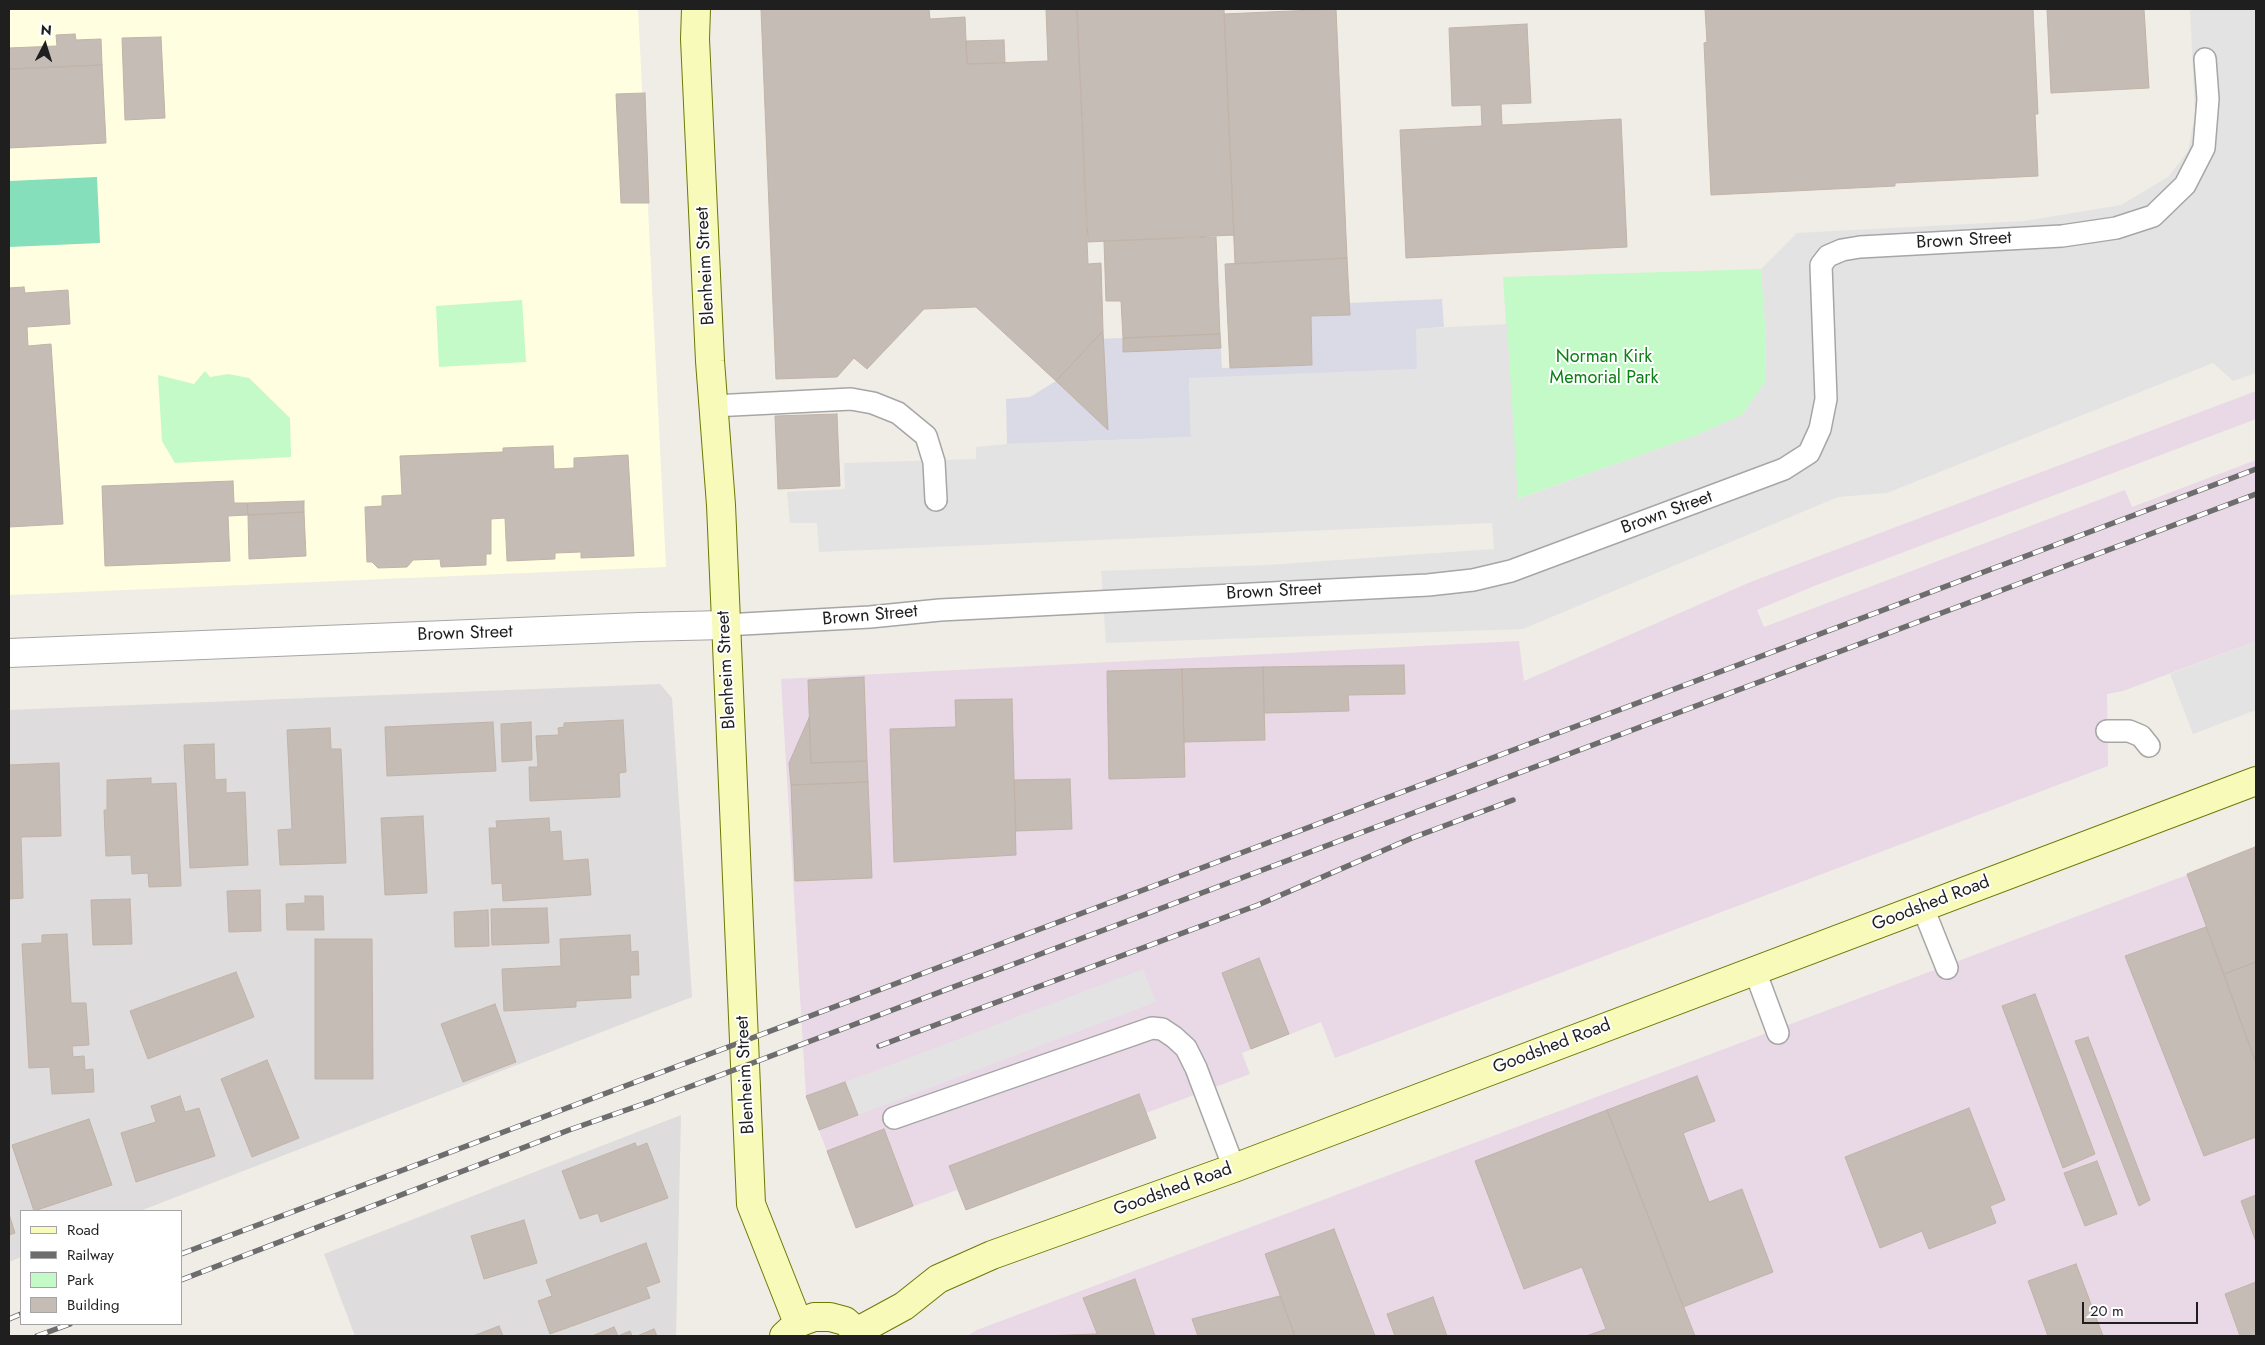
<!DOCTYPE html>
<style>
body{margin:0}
#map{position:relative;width:2265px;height:1345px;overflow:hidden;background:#f0ede6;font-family:Jost,sans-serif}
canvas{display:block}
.frame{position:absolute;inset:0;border:10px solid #1f1f1f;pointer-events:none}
.legend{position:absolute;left:20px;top:1210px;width:162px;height:115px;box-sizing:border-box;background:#fff;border:1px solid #a5a5a5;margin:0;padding:6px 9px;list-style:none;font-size:15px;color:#1f1f1f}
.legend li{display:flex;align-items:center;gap:10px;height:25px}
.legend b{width:25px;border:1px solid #a5a5a5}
.north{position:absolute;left:20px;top:20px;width:50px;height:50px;-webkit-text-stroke:4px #fff;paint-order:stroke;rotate:5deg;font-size:14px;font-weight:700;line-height:20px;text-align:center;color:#1f1f1f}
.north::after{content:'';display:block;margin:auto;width:18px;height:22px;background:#1f1f1f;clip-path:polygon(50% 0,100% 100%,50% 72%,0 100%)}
.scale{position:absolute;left:2082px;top:1302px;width:116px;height:22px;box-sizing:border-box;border:2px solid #1f1f1f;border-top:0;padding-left:6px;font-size:15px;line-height:18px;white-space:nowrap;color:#1f1f1f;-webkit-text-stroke:4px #fff;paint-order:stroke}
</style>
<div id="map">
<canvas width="2265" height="1345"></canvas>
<div class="frame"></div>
<ul class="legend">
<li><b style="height:6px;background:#f8faba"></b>Road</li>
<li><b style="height:6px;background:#6d6d6d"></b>Railway</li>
<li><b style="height:14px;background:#c3fac7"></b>Park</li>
<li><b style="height:14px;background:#c5bcb5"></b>Building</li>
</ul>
<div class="north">N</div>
<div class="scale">20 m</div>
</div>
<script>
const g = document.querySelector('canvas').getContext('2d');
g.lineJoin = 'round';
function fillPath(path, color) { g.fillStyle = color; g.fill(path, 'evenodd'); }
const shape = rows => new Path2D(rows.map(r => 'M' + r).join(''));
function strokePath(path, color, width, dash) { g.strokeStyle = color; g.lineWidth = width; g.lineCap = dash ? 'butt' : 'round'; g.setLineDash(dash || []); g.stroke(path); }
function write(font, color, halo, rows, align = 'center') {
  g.font = font + ' Jost,sans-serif'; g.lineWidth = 4; g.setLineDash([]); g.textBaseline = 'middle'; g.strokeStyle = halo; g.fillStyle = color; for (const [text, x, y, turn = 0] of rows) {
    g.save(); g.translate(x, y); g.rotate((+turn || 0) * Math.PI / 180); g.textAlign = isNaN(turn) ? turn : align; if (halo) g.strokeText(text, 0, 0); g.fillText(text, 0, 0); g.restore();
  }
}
const residential = shape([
 [660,684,672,698,692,997,140,1211,21,1211,21,1257,9,1262,9,710],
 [681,1115,676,1336,355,1336,324,1254]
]);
const industrial = shape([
 [2256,391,2256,419,1814,586,1757,610,1764,627,2125,490,2132,507,2256,460,2256,641,2123,691,2107,694,2108,766,1335,1058,1321,1022,1242,1053,1250,1074,1146,1113,1156,1138,966,1210,957,1190,856,1228,806,1096,781,679,1519,641,1524,681,1753,581],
 [2256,849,2256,1336,967,1336,977,1330]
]);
const education = shape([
 [9,9,638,9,666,567,9,595]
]);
const park = shape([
 [1761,269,1766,335,1765,382,1742,415,1694,436,1517,499,1503,277],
 [522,300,526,362,439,367,436,306],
 [205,371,210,377,228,374,249,378,290,418,291,457,175,463,162,441,158,375,194,384]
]);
const pitch = shape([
 [97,177,100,243,9,247,9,181]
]);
const parking = shape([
 [2190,9,2256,9,2256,373,2233,381,2213,363,1887,493,1838,497,1523,629,1106,643,1101,571,1267,565,1494,549,1492,523,819,552,817,523,790,523,787,492,845,489,844,463,976,459,976,447,1007,444,1191,437,1189,377,1417,369,1415,329,1507,324,1518,499,1694,436,1742,415,1765,382,1766,335,1761,269,1797,233,2025,221,2121,205,2168,177,2188,151,2195,114],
 [2256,641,2256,710,2193,734,2170,674],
 [1143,969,1156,1002,858,1115,845,1082]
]);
const plaza = shape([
 [1442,299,1444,327,1416,329,1417,369,1189,378,1191,437,1007,444,1006,399,1030,397,1056,381,1096,339,1220,334,1222,368,1312,365,1311,316,1349,315,1349,303]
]);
const building = shape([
 [761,9,929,9,930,19,965,17,967,64,1048,61,1046,9,1077,9,1088,264,1101,263,1103,331,1056,381,976,307,924,309,867,369,854,358,837,377,776,379,761,9],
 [1077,9,1224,9,1234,235,1088,242,1077,9],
 [1336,9,1347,258,1235,264,1224,14,1336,9],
 [1705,9,2033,9,2038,114,2035,114,2038,176,1895,183,1895,186,1711,195,1704,43,1707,42,1705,9],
 [2047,9,2144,9,2149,88,2051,93,2047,9],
 [1527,24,1531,103,1501,104,1502,125,1621,119,1627,247,1406,258,1400,130,1482,126,1481,105,1452,106,1449,28,1527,24],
 [75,34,76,40,101,39,102,65,9,69,9,48,57,46,56,35,75,34],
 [161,37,165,118,125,120,122,38,161,37],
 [1004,40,1005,63,967,64,966,41,1004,40],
 [102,65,106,143,9,148,9,69,102,65],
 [645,93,649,203,621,203,616,94,645,93],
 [1216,237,1220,334,1123,338,1121,301,1106,301,1104,241,1216,237],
 [1347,258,1350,315,1311,316,1312,365,1230,368,1225,264,1347,258],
 [24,287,25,293,68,290,70,324,27,327,28,346,51,344,63,524,9,527,9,288,24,287],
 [1103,331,1108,430,1056,381,1103,331],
 [1220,334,1221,348,1123,352,1123,338,1220,334],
 [837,414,840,486,778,489,775,416,837,414],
 [553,446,554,469,574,468,574,458,628,455,634,556,581,558,581,552,555,553,555,559,507,561,505,518,491,519,491,554,486,554,486,565,441,567,440,559,413,560,407,567,378,568,372,562,367,562,365,507,382,506,382,496,402,495,400,456,503,452,503,448,553,446],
 [233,481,234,503,247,503,248,515,228,516,230,561,105,566,102,486,233,481],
 [304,501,304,512,248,515,247,503,304,501],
 [304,512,306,556,249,559,248,515,304,512],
 [1404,665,1405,694,1348,695,1349,711,1264,713,1263,667,1404,665],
 [1263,667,1265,740,1184,742,1182,669,1263,667],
 [1182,669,1185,777,1109,779,1107,671,1182,669],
 [864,677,867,761,811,763,808,680,864,677],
 [1012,699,1016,855,894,862,890,729,956,727,955,700,1012,699],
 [809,718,811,763,867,761,868,782,791,785,789,763,809,718],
 [623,720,626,772,619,773,620,797,530,801,529,767,538,767,536,736,559,735,558,728,564,727,564,723,623,720],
 [493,722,496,771,387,776,385,727,493,722],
 [531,722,532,760,502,762,501,724,531,722],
 [330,728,331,749,341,749,346,863,280,865,278,830,292,829,287,730,330,728],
 [214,744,215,780,226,779,226,793,245,792,248,865,190,868,184,745,214,744],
 [59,763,61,836,21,837,23,898,9,899,9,765,59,763],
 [151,778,151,784,176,783,181,886,149,887,148,873,132,874,131,855,106,856,104,810,107,810,107,780,151,778],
 [1070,779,1072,829,1016,831,1014,780,1070,779],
 [868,782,872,878,795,881,791,785,868,782],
 [423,816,427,893,385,895,381,818,423,816],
 [549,818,550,832,561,831,563,861,588,859,591,895,503,901,502,883,492,884,489,828,497,828,496,821,549,818],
 [2255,847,2256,962,2224,974,2187,874,2255,847],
 [260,890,261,931,229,932,227,891,260,890],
 [305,896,323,896,324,930,287,930,286,904,305,903,305,896],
 [130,899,132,944,93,945,91,900,130,899],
 [547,908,549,943,492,945,491,909,547,908],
 [488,910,489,946,455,947,454,912,488,910],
 [2206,927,2256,1063,2256,1137,2204,1156,2125,956,2206,927],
 [67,934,71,1003,86,1003,89,1045,72,1046,73,1057,84,1056,85,1070,93,1069,94,1092,52,1094,50,1067,29,1068,22,944,42,943,42,935,67,934],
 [630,935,631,952,638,951,639,975,630,975,631,998,576,1001,576,1007,504,1011,502,969,561,966,560,939,630,935],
 [315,939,372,939,373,1079,315,1079,315,939],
 [1259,958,1289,1034,1251,1049,1222,973,1259,958],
 [2256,962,2256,1063,2224,974,2256,962],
 [236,972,254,1017,148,1059,130,1011,236,972],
 [2035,994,2095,1154,2063,1168,2002,1006,2035,994],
 [495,1004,516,1062,463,1082,441,1024,495,1004],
 [2088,1037,2150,1200,2139,1206,2075,1041,2088,1037],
 [267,1060,299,1138,252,1157,221,1079,267,1060],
 [1697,1076,1715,1121,1683,1133,1709,1202,1742,1189,1773,1272,1683,1307,1607,1110,1697,1076],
 [845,1082,858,1115,819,1130,806,1096,845,1082],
 [1139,1094,1156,1138,966,1210,949,1166,1139,1094],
 [180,1096,185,1112,199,1108,215,1156,136,1182,121,1133,156,1122,151,1106,180,1096],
 [1969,1108,2005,1200,1990,1206,1996,1223,1929,1249,1922,1231,1880,1248,1845,1157,1969,1108],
 [1607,1110,1695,1336,1586,1336,1606,1329,1582,1267,1524,1289,1475,1161,1607,1110],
 [89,1119,112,1185,34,1211,12,1145,89,1119],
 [884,1129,913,1206,856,1228,827,1151,884,1129],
 [635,1143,637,1147,647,1143,668,1198,601,1222,598,1213,580,1219,562,1171,635,1143],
 [2097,1161,2117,1214,2085,1226,2064,1173,2097,1161],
 [2256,1195,2256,1242,2241,1201,2256,1195],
 [9,1214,15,1233,9,1235,9,1214],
 [524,1220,537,1263,484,1279,471,1236,524,1220],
 [1334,1229,1375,1336,1295,1336,1265,1254,1334,1229],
 [646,1243,660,1282,646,1287,650,1298,550,1334,538,1301,552,1296,546,1280,646,1243],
 [2076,1264,2103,1336,2048,1336,2028,1281,2076,1264],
 [1135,1279,1155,1336,1098,1336,1083,1298,1135,1279],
 [2256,1282,2256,1336,2240,1336,2225,1294,2256,1282],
 [1280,1296,1295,1336,1198,1336,1192,1319,1280,1296],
 [1433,1297,1447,1336,1395,1336,1387,1314,1433,1297],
 [499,1326,503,1336,473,1336,499,1326],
 [614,1327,618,1336,630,1331,632,1336,592,1336,614,1327],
 [654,1329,657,1336,637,1336,654,1329],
 [1097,1334,1098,1336,1041,1336,1097,1334]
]);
const lane = shape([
 [713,406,851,399,873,403,898,413,926,436,934,462,936,500],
 [725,625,870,617,940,610,1428,585,1473,580,1511,571,1784,469,1809,453,1820,429,1826,399,1821,265,1828,256,1842,250,1860,247,2062,236,2116,228,2153,216,2185,185,2204,148,2208,99,2205,59],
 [2107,731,2129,731,2141,736,2149,746],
 [1923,908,1947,968],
 [1755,971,1778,1033],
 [894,1118,1152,1028,1162,1029,1174,1037,1186,1048,1196,1068,1234,1168]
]);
const street = shape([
 [9,653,640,627,725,625]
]);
const secondary = shape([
 [696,9,695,39,710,361,721,505,751,1204,798,1323],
 [858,1331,904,1306,938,1279,992,1255,1234,1168,2256,781],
 [784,1336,798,1323,814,1317,830,1317,845,1321,862,1336]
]);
const rail = shape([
 [879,1046,1258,905,1412,838,1513,800],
 [181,1254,2256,469],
 [181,1280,569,1130,652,1101,2256,494],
 [9,1319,21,1314],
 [37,1336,70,1324]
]);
const streetNames = [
 ["Brown Street",1964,241,-3],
 ["Blenheim Street",706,266,-93],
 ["Brown Street",1667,513,-20],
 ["Brown Street",1274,592,-3],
 ["Brown Street",870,616,-5],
 ["Brown Street",465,634,-2],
 ["Blenheim Street",727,670,-93],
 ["Goodshed Road",1931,904,-21],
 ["Goodshed Road",1552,1047,-21],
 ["Blenheim Street",746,1075,-93],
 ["Goodshed Road",1173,1190,-20]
];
const parkNames = [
 ["Norman Kirk",1604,358],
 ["Memorial Park",1604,379]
];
fillPath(residential, '#dedcdc');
fillPath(industrial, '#e9d8e6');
fillPath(education, '#fffee0');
fillPath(park, '#c3fac7');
fillPath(pitch, '#84dfba');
fillPath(parking, '#e3e3e3');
fillPath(plaza, '#dadae6');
fillPath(building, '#c5bcb5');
strokePath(building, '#c2b3a8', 1);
strokePath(lane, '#a6a6a6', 24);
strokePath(street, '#a6a6a6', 30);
strokePath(secondary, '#6e7904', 30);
strokePath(lane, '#fff', 21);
strokePath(street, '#fff', 28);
strokePath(secondary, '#f8faba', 28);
strokePath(rail, '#6d6d6d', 5.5);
strokePath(rail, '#fff', 4, [11]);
write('18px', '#1f1f1f', '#fff', streetNames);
write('18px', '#0b8013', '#fff', parkNames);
</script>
